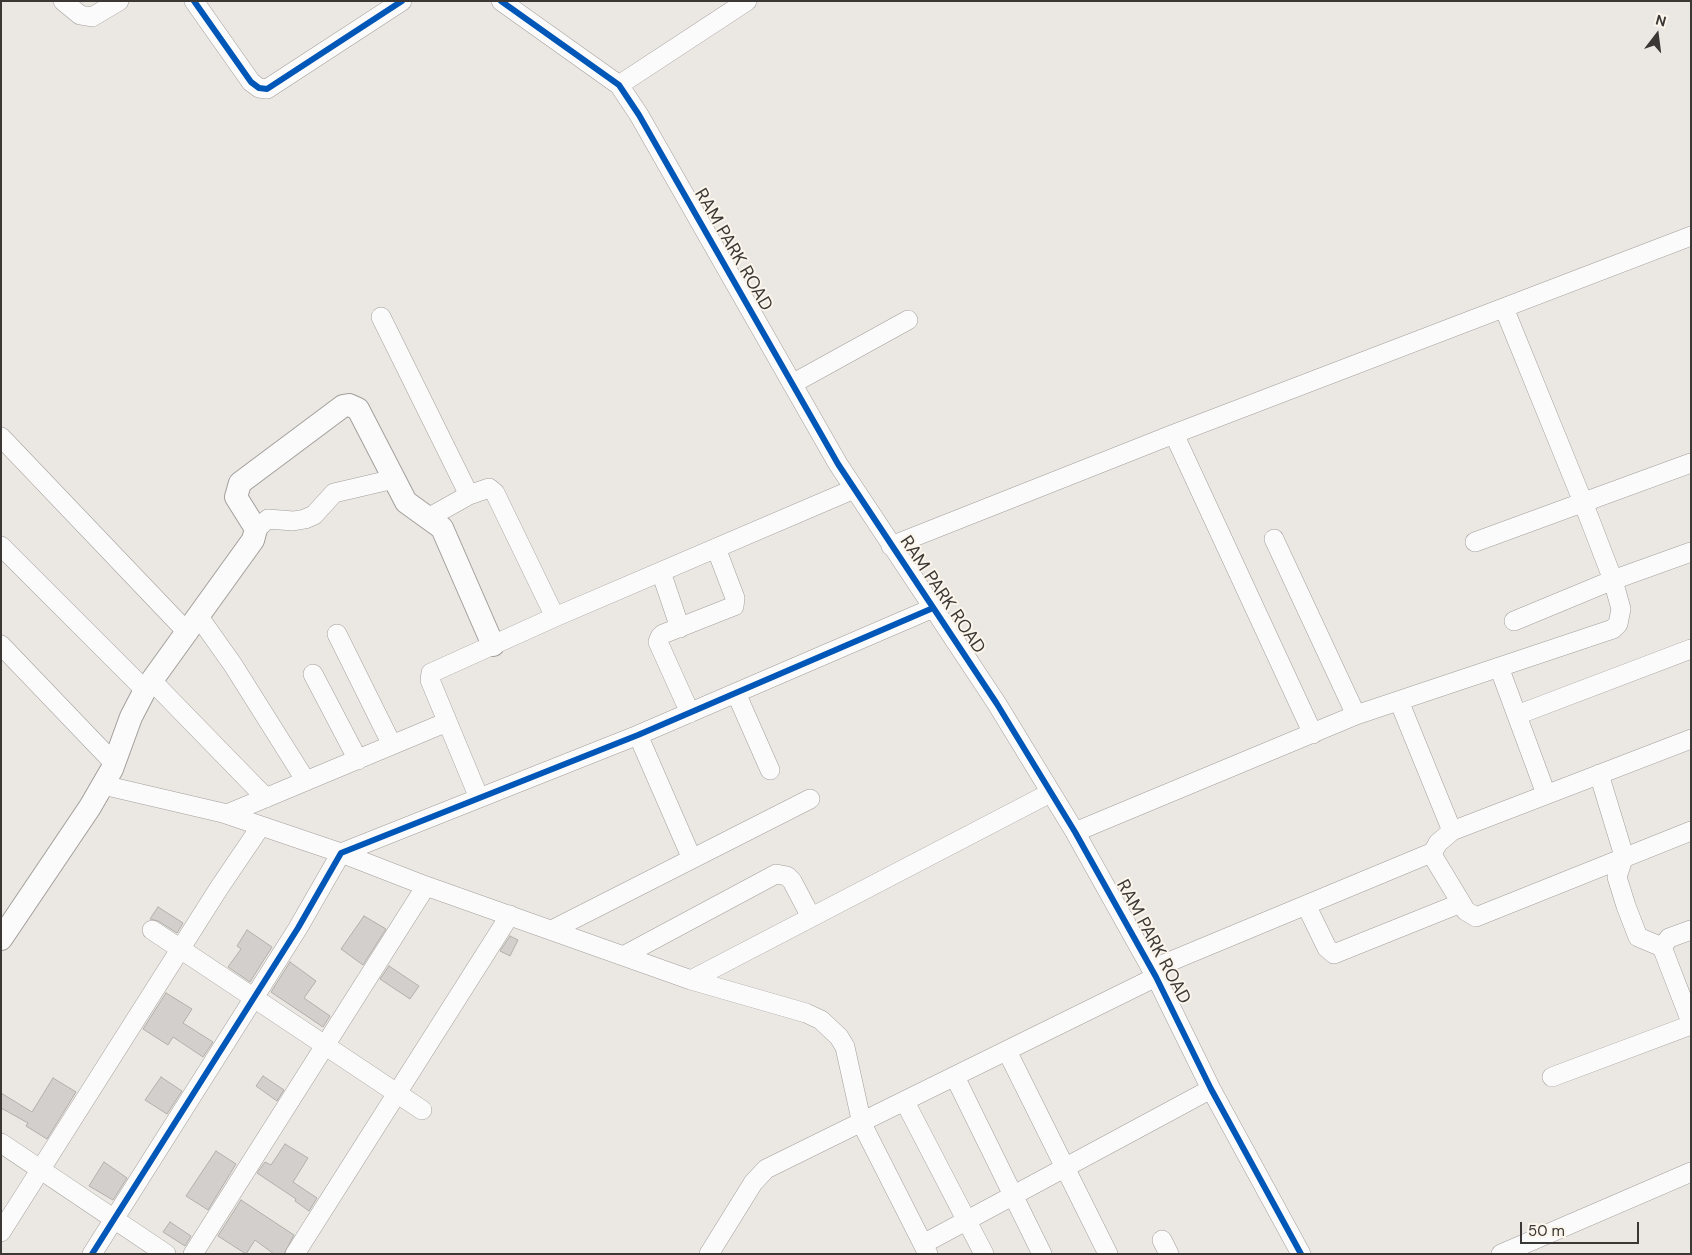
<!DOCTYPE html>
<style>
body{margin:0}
#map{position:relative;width:1692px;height:1255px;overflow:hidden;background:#ebe7e2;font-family:"DM Sans",sans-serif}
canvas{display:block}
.frame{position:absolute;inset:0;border:2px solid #3a3734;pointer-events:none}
.north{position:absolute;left:1632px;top:10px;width:50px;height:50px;-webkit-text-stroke:4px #fcf5eb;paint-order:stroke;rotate:15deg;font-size:14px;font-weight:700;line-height:20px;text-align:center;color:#3a3734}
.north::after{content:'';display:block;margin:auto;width:18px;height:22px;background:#3a3734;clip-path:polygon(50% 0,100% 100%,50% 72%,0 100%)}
.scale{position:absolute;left:1520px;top:1222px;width:119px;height:22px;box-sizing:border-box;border:2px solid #3a3734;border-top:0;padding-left:6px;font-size:15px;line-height:18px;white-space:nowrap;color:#3a3734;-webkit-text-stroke:4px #fcf5eb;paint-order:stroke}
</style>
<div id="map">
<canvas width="1692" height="1255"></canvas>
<div class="frame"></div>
<div class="north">N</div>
<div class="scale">50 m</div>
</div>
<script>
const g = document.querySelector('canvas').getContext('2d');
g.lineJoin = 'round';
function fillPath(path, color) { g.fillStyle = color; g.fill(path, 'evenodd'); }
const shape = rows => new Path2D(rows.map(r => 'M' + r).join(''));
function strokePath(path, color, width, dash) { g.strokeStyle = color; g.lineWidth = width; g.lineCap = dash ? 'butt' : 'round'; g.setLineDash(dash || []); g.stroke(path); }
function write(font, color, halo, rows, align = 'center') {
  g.font = font + ' "DM Sans",sans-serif'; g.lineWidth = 4; g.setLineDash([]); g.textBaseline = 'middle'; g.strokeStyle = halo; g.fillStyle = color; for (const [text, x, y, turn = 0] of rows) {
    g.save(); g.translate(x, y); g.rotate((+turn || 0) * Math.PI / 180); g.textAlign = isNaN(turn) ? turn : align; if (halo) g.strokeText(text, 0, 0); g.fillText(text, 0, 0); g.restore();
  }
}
const building = shape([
 [158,907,183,923,177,933,158,921,150,919,158,907],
 [364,916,386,929,363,965,341,949,364,916],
 [247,930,272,947,250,982,228,967,241,949,237,946,247,930],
 [510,936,518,940,510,956,500,951,510,936],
 [290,962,316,981,304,998,330,1016,323,1027,271,992,290,962],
 [389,966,419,986,410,999,380,979,389,966],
 [166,993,192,1009,183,1023,213,1042,203,1057,173,1037,168,1045,143,1029,166,993],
 [263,1076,284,1090,277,1101,256,1086,263,1076],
 [161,1077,182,1091,167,1114,145,1100,161,1077],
 [53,1078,76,1092,47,1139,26,1126,28,1123,1,1108,1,1093,32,1112,53,1078],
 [285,1144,308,1158,293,1182,317,1198,309,1211,295,1201,296,1199,257,1173,265,1162,271,1165,285,1144],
 [216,1151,236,1164,208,1210,186,1196,216,1151],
 [104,1162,127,1178,113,1200,89,1186,104,1162],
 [241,1200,294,1235,284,1254,274,1254,255,1240,246,1254,218,1236,241,1200],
 [170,1222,191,1236,185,1246,163,1232,170,1222]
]);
const minor = shape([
 [63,1,80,15,92,17,119,1],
 [194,1,251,82,259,88,267,89,402,1],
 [501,1,619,85,639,115,838,464,997,704,1075,832,1156,977,1211,1089,1301,1254],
 [619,85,747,1],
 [381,317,469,495,428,518],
 [792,384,908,320],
 [1174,434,1313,734],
 [1,437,188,633],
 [469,495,489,488,495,493,555,617],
 [256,529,268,519,293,521,305,519,314,515,334,493,394,479],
 [1274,539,1356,715],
 [1475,542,1691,463],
 [1,546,145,690],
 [891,546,1174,434,1691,236],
 [661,572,680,628],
 [199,617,233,665,306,781],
 [1514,621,1613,580,1691,552],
 [337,634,392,745],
 [1,645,114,763],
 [1499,667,1546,794],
 [313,674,358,760],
 [152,681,266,798],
 [736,693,770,770],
 [1399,701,1452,831],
 [690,713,658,642,660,637,663,634,734,606,735,598,716,548],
 [1517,715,1691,649],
 [638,735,692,859],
 [1599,774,1624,856,1617,877,1626,906,1638,937,1662,947],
 [103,785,223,813,341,853,426,886,691,980,806,1013,821,1020,839,1037,845,1047,862,1124,928,1254],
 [479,798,430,680,431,673,555,617,854,489],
 [227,814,447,722],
 [1075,832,1356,715,1613,629,1618,624,1621,609,1613,580,1583,502,1504,308],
 [1432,854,1438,843,1452,831,1691,739],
 [1306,905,1327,948,1334,954,1461,903],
 [152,930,422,1110],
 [552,930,810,799],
 [1691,930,1669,938,1662,947,1691,1022],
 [623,956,776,874,787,876,792,881,811,917],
 [1152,969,1431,853,1466,911,1476,917,1691,831],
 [691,980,1050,793],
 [1007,1051,1108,1254],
 [955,1077,1042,1254],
 [1552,1077,1691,1025],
 [905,1102,984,1254],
 [1,1143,166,1254],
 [1,1232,219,888,261,826],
 [1162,1240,1169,1254],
 [923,1244,1211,1089],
 [92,1254,298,928,341,853,638,735,933,608],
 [193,1254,426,886],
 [295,1254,510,915],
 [709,1254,753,1183,766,1169,1156,977],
 [1501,1254,1691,1172]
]);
const tertiary = shape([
 [1,939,90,807,112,769,131,717,145,690,253,540,256,529,236,497,240,483,343,406,349,405,358,409,406,502,442,528,493,645]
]);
const cycleway = shape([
 [194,1,251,82,259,88,267,89,402,1],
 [501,1,619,85,639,115,838,464,997,704,1075,832,1156,977,1211,1089,1301,1254],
 [92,1254,298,928,341,853,638,735,933,608]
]);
const streetNames = [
 ["RAM PARK ROAD",733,250,60],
 ["RAM PARK ROAD",942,595,56],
 ["RAM PARK ROAD",1153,942,62]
];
fillPath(building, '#d3cfcc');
strokePath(building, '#b2afab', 1);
strokePath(minor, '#a29f9c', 20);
strokePath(tertiary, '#a29f9c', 24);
strokePath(minor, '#fcfbfb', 19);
strokePath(tertiary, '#fcfbfb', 22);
strokePath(cycleway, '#0057b8', 6);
write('18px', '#3a3734', '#fcf5eb', streetNames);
</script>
